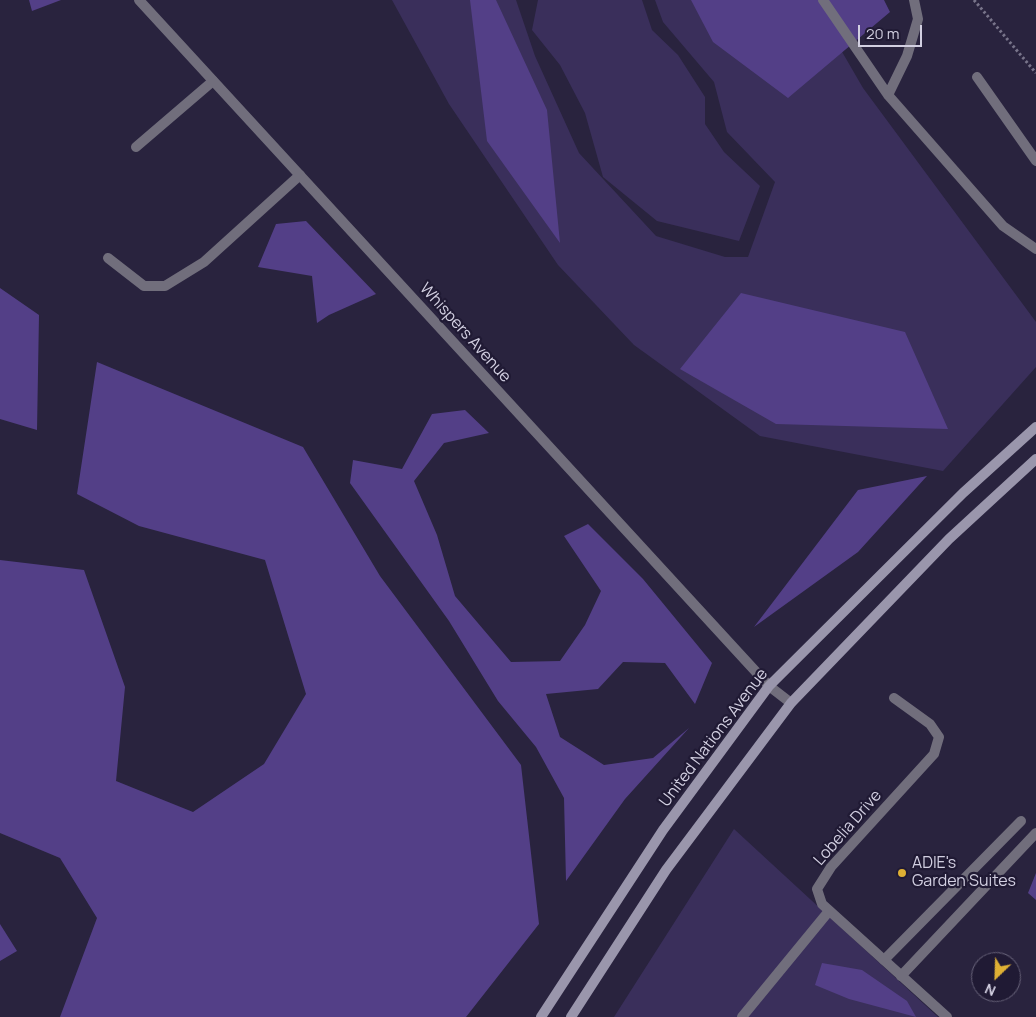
<!DOCTYPE html>
<style>
body{margin:0}
#map{position:relative;width:1036px;height:1017px;overflow:hidden;background:#29233e;font-family:Manrope,sans-serif}
canvas{display:block}
.north{position:absolute;left:971px;top:952px;width:50px;height:50px;box-sizing:border-box;background:#201a34;border:1px solid #676279;border-radius:50%;rotate:204deg;font-size:14px;font-weight:700;line-height:20px;text-align:center;color:#d2cfe1}
.north::after{content:'';display:block;margin:auto;width:18px;height:22px;background:#dfb034;clip-path:polygon(50% 0,100% 100%,50% 72%,0 100%)}
.scale{position:absolute;left:858px;top:25px;width:64px;height:22px;box-sizing:border-box;border:2px solid #d2cfe1;border-top:0;padding-left:6px;font-size:15px;line-height:18px;white-space:nowrap;color:#d2cfe1;-webkit-text-stroke:4px #201a34;paint-order:stroke}
</style>
<div id="map">
<canvas width="1036" height="1017"></canvas>
<div class="north">N</div>
<div class="scale">20 m</div>
</div>
<script>
const g = document.querySelector('canvas').getContext('2d');
g.lineJoin = 'round';
function fillPath(path, color) { g.fillStyle = color; g.fill(path, 'evenodd'); }
const shape = rows => new Path2D(rows.map(r => 'M' + r).join(''));
function strokePath(path, color, width, dash) { g.strokeStyle = color; g.lineWidth = width; g.lineCap = dash ? 'butt' : 'round'; g.setLineDash(dash || []); g.stroke(path); }
function write(font, color, halo, rows, align = 'center') {
  g.font = font + ' Manrope,sans-serif'; g.lineWidth = 4.5; g.setLineDash([]); g.textBaseline = 'middle'; g.strokeStyle = halo; g.fillStyle = color; for (const [text, x, y, turn = 0] of rows) {
    g.save(); g.translate(x, y); g.rotate((+turn || 0) * Math.PI / 180); g.textAlign = isNaN(turn) ? turn : align; if (halo) g.strokeText(text, 0, 0); g.fillText(text, 0, 0); g.restore();
  }
}
const green = shape([
 [392,0,516,0,535,56,579,153,656,236,725,257,748,257,775,182,727,132,714,82,663,22,655,0,812,0,863,88,1036,322,1036,367,943,471,760,436,634,345,558,265,449,104],
 [538,0,642,0,652,30,678,55,705,97,705,124,724,152,760,186,739,241,657,221,603,177,585,113,560,65,532,30],
 [734,829,938,1017,614,1017]
]);
const forest = shape([
 [29,0,61,0,32,11],
 [470,0,496,0,547,110,560,243,487,141],
 [691,0,884,0,890,12,788,98,713,42],
 [306,221,376,294,329,315,317,323,312,276,258,267,276,224],
 [0,288,39,315,37,430,0,419],
 [741,293,905,332,948,429,776,424,680,369],
 [97,362,303,447,380,576,521,765,539,924,466,1017,60,1017,97,918,60,858,0,833,0,560,84,570,125,687,116,781,193,812,264,764,306,694,265,560,139,526,77,494],
 [465,410,489,433,444,443,414,481,437,535,455,596,511,662,560,661,585,625,601,591,564,536,588,524,643,579,712,663,695,704,665,663,623,662,598,689,546,694,560,737,604,765,653,758,689,728,625,799,566,881,564,798,536,747,498,701,449,621,350,483,353,460,402,469,432,414],
 [927,476,858,552,754,627,858,490],
 [1036,873,1036,900,1028,893],
 [0,924,17,951,0,961],
 [822,963,862,970,907,1001,916,1017,849,999,815,985]
]);
const path = shape([
 [974,0,1036,73]
]);
const lane = shape([
 [823,0,888,95,1003,226,1036,249],
 [977,77,1036,161],
 [888,95,907,56,918,19,914,0],
 [136,147,213,81],
 [108,258,144,286,165,286,204,262,300,175],
 [884,960,1021,821],
 [901,976,1036,833],
 [742,1017,829,911]
]);
const street = shape([
 [139,0,769,686,791,703],
 [894,698,930,724,939,737,934,754,831,867,817,889,822,904,947,1017]
]);
const secondary = shape([
 [541,1017,663,830,769,686,963,493,1036,427],
 [571,1017,666,870,791,703,949,539,1036,459]
]);
const markers = [
 [902,873,5,"#dfb034"]
];
const streetNames = [
 ["Whispers Avenue",465,333,48],
 ["United Nations Avenue",714,738,-53],
 ["Lobelia Drive",848,828,-49]
];
const poiNames = [
 ["ADIE's",912,864],
 ["Garden Suites",912,882]
];
fillPath(green, '#3a2f5b');
fillPath(forest, '#533f87');
strokePath(path, '#78748a', 3, [2.5, 2.5]);
strokePath(lane, '#716e7c', 10);
strokePath(street, '#716e7c', 10);
strokePath(secondary, '#9a96ac', 10);
for (const [x, y, r, color] of markers) { const dot = new Path2D(); dot.arc(x, y, r, 0, 2 * Math.PI); g.fillStyle = color; g.fill(dot); strokePath(dot, '#201a34', 2); }
write('16px', '#d2cfe1', '#201a34', streetNames);
write('16px', '#d2cfe1', '#201a34', poiNames, 'left');
</script>
